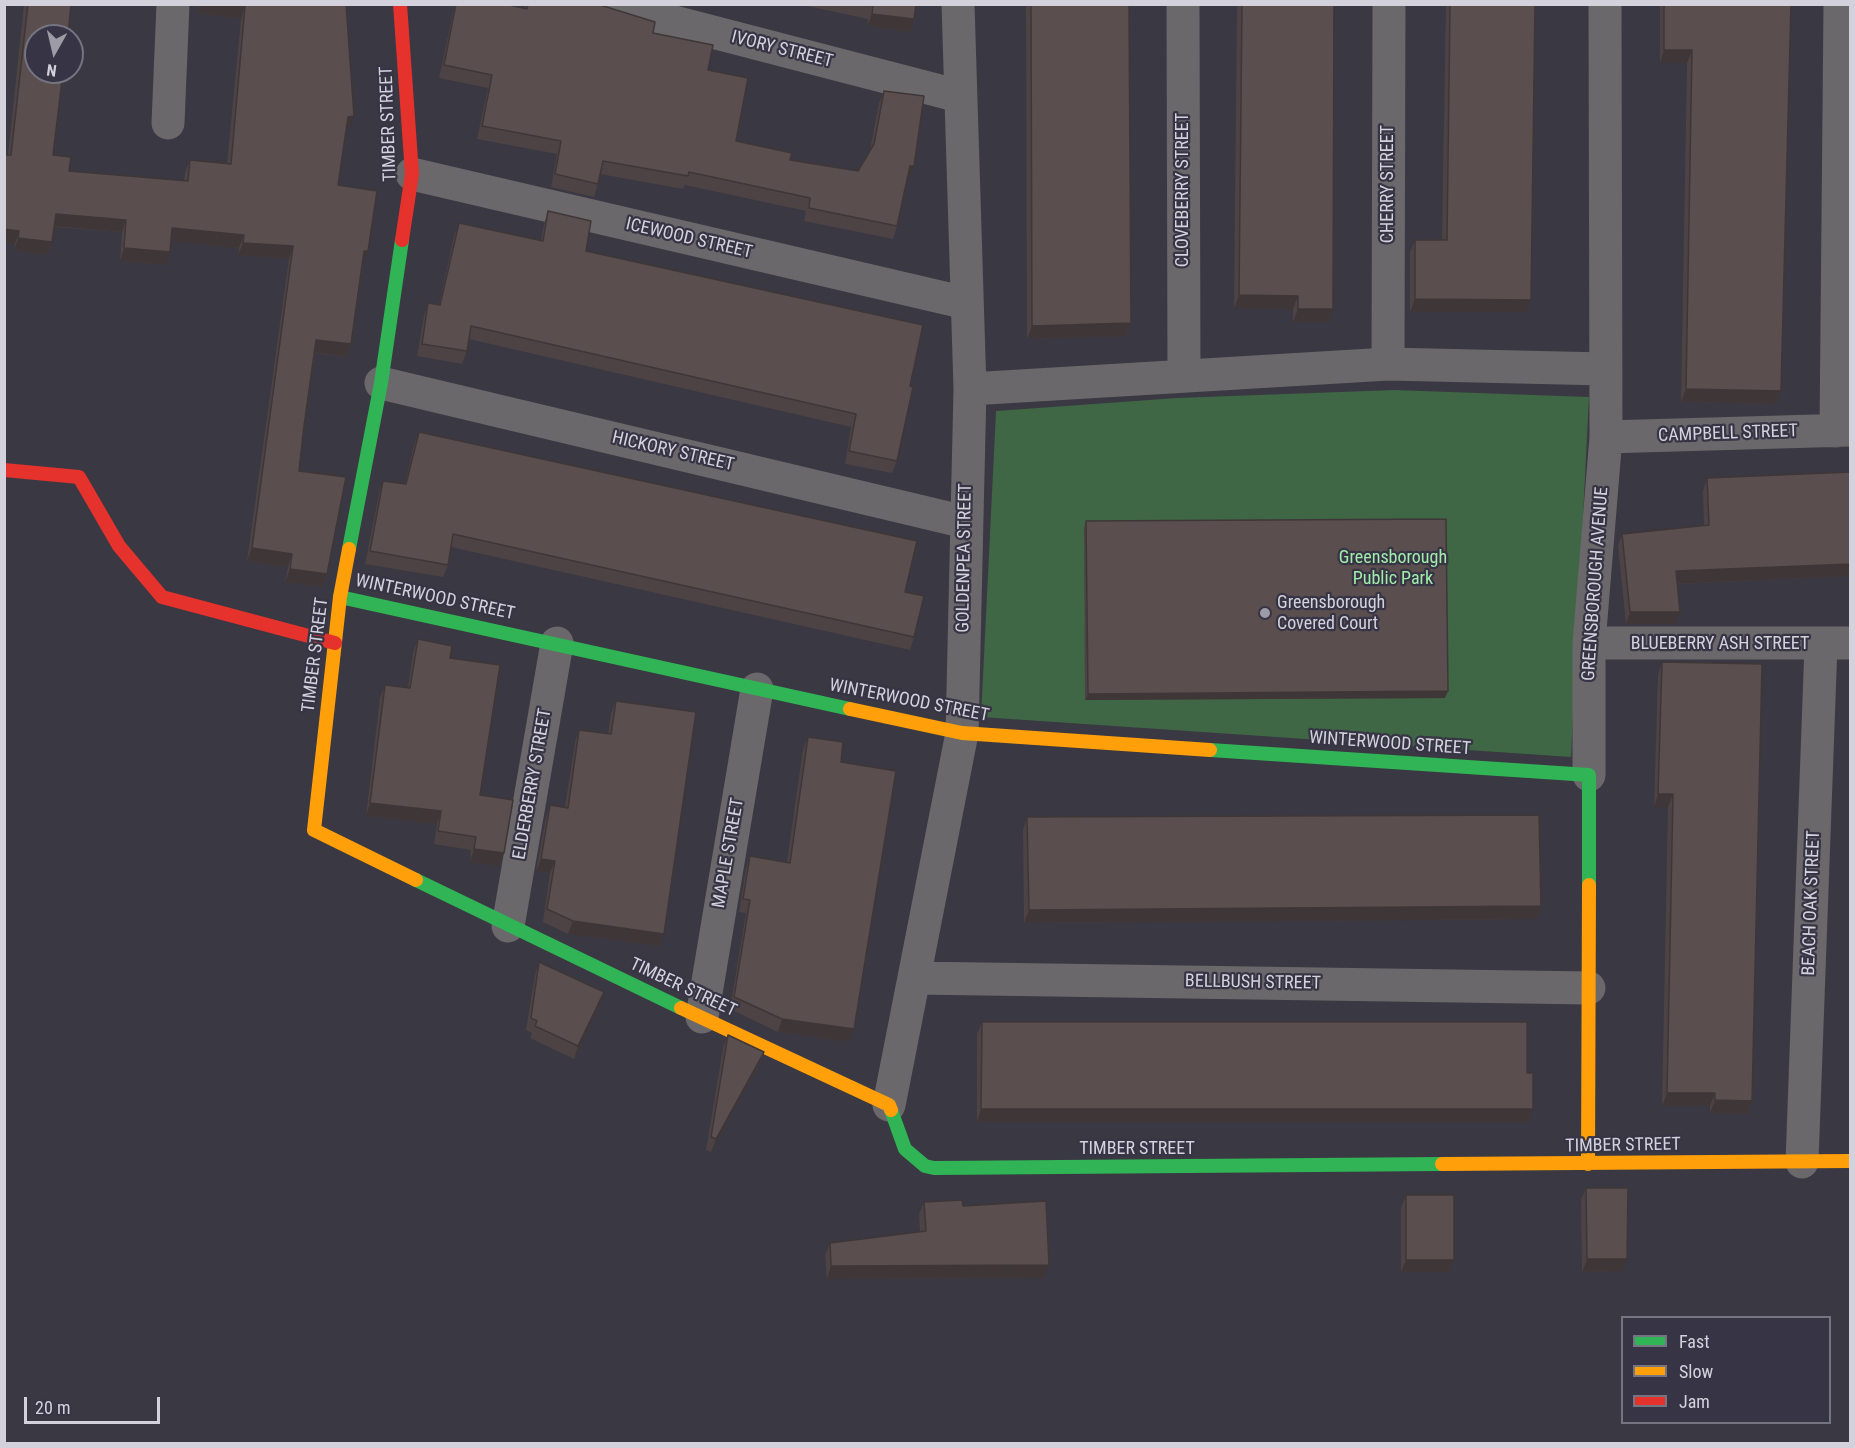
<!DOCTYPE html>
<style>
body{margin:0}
#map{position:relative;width:1855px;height:1448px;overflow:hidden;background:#3a3842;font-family:"Roboto Condensed",sans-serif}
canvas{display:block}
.frame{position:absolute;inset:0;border:6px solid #d3d2dc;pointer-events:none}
.legend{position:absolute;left:1621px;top:1316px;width:210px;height:108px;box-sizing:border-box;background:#373545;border:2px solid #757481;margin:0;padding:8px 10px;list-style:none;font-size:18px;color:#d3d2dc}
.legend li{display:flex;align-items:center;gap:12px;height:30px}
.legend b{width:30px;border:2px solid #757481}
.north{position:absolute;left:24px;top:24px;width:60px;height:60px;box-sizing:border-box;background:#373545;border:2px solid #757481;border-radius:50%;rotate:188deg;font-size:16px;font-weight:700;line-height:24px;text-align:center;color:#d3d2dc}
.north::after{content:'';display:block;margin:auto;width:21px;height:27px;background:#9d9ca6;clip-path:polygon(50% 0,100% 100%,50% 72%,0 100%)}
.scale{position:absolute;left:24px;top:1397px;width:136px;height:27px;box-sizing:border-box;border:3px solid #d3d2dc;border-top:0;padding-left:8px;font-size:18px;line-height:21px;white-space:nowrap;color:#d3d2dc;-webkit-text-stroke:4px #373545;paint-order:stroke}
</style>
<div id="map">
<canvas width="1855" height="1448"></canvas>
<div class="frame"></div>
<ul class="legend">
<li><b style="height:8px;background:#30b455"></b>Fast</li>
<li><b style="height:8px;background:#ff9f0a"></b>Slow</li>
<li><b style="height:8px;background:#e5322d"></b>Jam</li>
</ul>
<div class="north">N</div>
<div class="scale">20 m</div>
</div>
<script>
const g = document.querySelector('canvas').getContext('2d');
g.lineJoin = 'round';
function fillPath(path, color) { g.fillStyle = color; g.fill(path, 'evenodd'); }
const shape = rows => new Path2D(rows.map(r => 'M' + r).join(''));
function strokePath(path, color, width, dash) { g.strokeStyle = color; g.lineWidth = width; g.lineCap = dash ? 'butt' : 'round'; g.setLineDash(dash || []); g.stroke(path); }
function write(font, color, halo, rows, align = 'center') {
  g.font = font + ' "Roboto Condensed",sans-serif'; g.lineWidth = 4.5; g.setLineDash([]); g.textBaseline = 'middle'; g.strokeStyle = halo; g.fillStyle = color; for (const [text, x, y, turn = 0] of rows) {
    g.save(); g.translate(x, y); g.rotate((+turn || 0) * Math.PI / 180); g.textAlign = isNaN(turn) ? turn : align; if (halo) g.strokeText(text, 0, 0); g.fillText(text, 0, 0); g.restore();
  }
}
const green = shape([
 [1394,390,1589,397,1571,757,981,717,996,411,1177,398]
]);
const street = shape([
 [605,4,959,96],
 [1183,4,1184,375],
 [168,123,173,4],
 [412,174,966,303],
 [1388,364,1389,4],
 [381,383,965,522],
 [970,389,1388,364,1606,369],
 [1836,431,1840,4],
 [1606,437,1850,430],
 [1589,643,1850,643],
 [1589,775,1589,643,1606,437,1605,4],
 [508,926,557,643],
 [916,978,1589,988],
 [702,1017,757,689],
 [889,1105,962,733,970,389,958,4],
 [1802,1162,1821,645]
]);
const fast = shape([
 [349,549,381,383,402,240],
 [340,597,850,709],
 [1210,750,1589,775,1589,885],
 [416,880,681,1008],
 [891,1110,905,1149,925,1166,934,1168,1442,1164]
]);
const slow = shape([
 [349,549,340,597,314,830,416,880],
 [850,709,962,733,1210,750],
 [681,1008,889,1105,891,1110],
 [1442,1164,1850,1161],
 [1588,1164,1589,885]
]);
const jam = shape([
 [400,4,412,174,402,240],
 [4,470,79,477,119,546,162,597,335,643]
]);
const wall = shape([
 [24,4,71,4,53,155,69,171,184,181,185,173,190,160,227,164,241,19,197,13,199,4,346,4,349,129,346,129,338,185,368,251,363,264,351,344,347,357,315,353,304,426,299,471,327,574,323,587,285,582,288,567,247,561,289,259,238,255,239,248,171,241,165,265,120,261,122,232,55,227,48,255,14,250,15,244,4,242,4,155,8,155],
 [455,4,505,4,525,9,526,4,597,4,653,33,708,70,736,141,790,160,858,171,870,150,879,103,884,91,909,179,907,179,897,226,893,239,804,221,806,211,685,185,683,189,600,174,598,184,594,197,551,187,557,154,477,139,488,88,439,78],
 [798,4,916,4,914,19,910,32,867,26,868,19],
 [1026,4,1129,4,1131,323,1126,336,1027,339],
 [1237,4,1334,4,1333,309,1329,322,1293,322,1293,309,1234,308],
 [1446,4,1535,4,1531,300,1526,312,1410,312,1410,252,1415,240,1442,240],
 [1660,4,1791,4,1781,391,1776,404,1681,402,1687,63,1660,63],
 [548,211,586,251,910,386,897,461,892,473,845,464,851,427,469,339,467,351,462,364,417,356,424,316,428,303,439,305,454,236,459,223,541,240,544,224],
 [419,432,905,592,914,637,910,650,451,547,448,565,443,577,365,564,379,494,383,481,405,484,414,445],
 [1707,478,1851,576,1677,584,1676,624,1626,624,1618,546,1622,534,1704,525,1703,491],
 [1086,521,1445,698,1085,700,1084,528],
 [418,639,450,658,480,795,504,853,499,866,470,862,471,850,434,844,437,824,366,816,380,698,385,685,408,688,413,652],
 [1662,662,1752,1101,1748,1114,1710,1113,1710,1106,1662,1106,1668,807,1654,807,1658,675],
 [616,701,659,946,568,934,543,922,550,873,536,871,546,818,550,805,565,807,575,742,579,730,608,734,611,713],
 [808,737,841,762,849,1042,778,1032,730,1009,746,913,739,912,746,869,750,856,787,862,803,749],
 [1027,817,1541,906,1537,919,1024,923,1023,830],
 [539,962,600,1005,574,1059,530,1038,532,1033,526,1030,535,975],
 [982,1022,1527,1073,1533,1109,1529,1122,977,1122,977,1034],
 [728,1035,764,1052,759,1065,711,1152,706,1150,723,1048],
 [1586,1188,1622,1271,1582,1272,1581,1200],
 [1406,1195,1454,1260,1449,1272,1401,1272,1401,1208],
 [924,1202,963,1206,1044,1278,827,1279,825,1255,830,1243,920,1232,919,1214]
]);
const shadedWall = shape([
 [200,4,234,4,245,6,241,19,197,13],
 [872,14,914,19,910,32,867,26],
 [1664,50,1692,50,1687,63,1660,63],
 [354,116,349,129,343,129,348,117],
 [910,166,914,166,909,179,905,178],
 [56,214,126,220,122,232,52,226],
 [172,228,244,235,239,248,167,241],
 [4,229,19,231,15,244,4,242],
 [18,238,52,242,48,255,14,250],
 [243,243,293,246,289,259,238,255],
 [124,248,170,252,165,265,120,261],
 [364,251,368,251,363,264,360,263],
 [1239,295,1298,296,1293,309,1234,308],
 [1415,299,1531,300,1526,312,1410,312],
 [1298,309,1333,309,1329,322,1293,322],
 [1131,323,1126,336,1027,339,1032,326],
 [316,340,351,344,347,357,312,352],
 [1686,389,1781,391,1776,404,1681,402],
 [252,548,292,554,288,567,247,561],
 [1851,564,1851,576,1672,584,1676,571],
 [290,569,327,574,323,587,285,582],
 [1630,612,1680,612,1676,624,1626,624],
 [1448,691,1445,698,1085,700,1088,694],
 [1658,794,1673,794,1668,807,1654,807],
 [370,803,441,811,437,824,366,816],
 [474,849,504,853,499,866,470,862],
 [541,859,555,861,550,873,536,871],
 [1541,906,1537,919,1024,923,1029,910],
 [573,921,664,934,659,946,568,934],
 [604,992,600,1005,574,1059,578,1046],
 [782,1019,854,1029,849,1042,778,1032],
 [764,1052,759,1065,711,1152,716,1139],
 [1667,1093,1715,1093,1710,1106,1662,1106],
 [1715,1100,1752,1101,1748,1114,1710,1113],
 [981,1109,1533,1109,1529,1122,977,1122],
 [1587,1259,1627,1259,1622,1271,1582,1272],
 [1406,1260,1454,1260,1449,1272,1401,1272],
 [1049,1265,1044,1278,827,1279,831,1266]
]);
const building = shape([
 [28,4,71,4,68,36,36,36,36,72,63,72,53,155,71,157,69,171,188,181,190,160,231,164,245,6,234,4,346,4,354,116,348,117,338,185,377,191,368,251,364,251,351,344,316,340,304,426,299,471,346,477,327,574,290,569,292,554,252,548,293,246,243,243,244,235,172,228,170,252,124,248,126,220,56,214,52,242,18,238,19,231,4,229,4,155,11,155,28,4],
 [456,4,505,4,527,9,528,4,597,4,655,22,653,33,713,45,708,70,748,78,736,141,792,153,790,160,858,171,874,144,884,91,924,96,914,166,910,166,897,226,809,208,810,198,689,172,688,176,603,161,598,184,555,174,561,141,482,126,492,75,444,65,456,4],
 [866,4,916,4,914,19,872,14,873,6,866,4],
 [1031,4,1129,4,1131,323,1032,326,1031,4],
 [1242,4,1334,4,1333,309,1298,309,1298,296,1239,295,1242,4],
 [1450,4,1535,4,1531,300,1415,299,1415,240,1447,240,1450,4],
 [1664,4,1791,4,1781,391,1686,389,1692,50,1664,50,1664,4],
 [548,211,591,221,586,251,923,325,910,386,913,387,897,461,849,451,856,414,471,326,467,351,422,344,428,303,440,305,459,223,543,241,548,211],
 [419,432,917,541,905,592,924,596,914,637,453,534,448,565,370,551,383,481,406,484,419,432],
 [1851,472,1851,564,1676,571,1680,612,1630,612,1622,534,1709,525,1707,478,1851,472],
 [1446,519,1448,691,1088,694,1086,521,1446,519],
 [418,639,452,646,450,658,500,665,480,795,513,800,504,853,474,849,476,837,438,831,441,811,370,803,385,685,410,688,418,639],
 [1662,662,1762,664,1752,1101,1715,1100,1715,1093,1667,1093,1673,794,1658,794,1662,662],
 [616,701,696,712,664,934,573,921,547,909,555,861,541,859,550,805,568,808,579,730,611,734,616,701],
 [808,737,843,742,841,762,896,771,854,1029,782,1019,734,997,750,900,743,899,750,856,790,863,808,737],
 [1539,815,1541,906,1029,910,1027,817,1539,815],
 [539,962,604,992,578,1046,535,1026,537,1021,531,1018,539,962],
 [982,1022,1527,1022,1527,1073,1533,1073,1533,1109,981,1109,982,1022],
 [728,1035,764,1052,716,1139,711,1137,728,1035],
 [1586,1188,1628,1188,1627,1259,1587,1259,1586,1188],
 [1406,1195,1454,1195,1454,1260,1406,1260,1406,1195],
 [962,1200,963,1206,1046,1201,1049,1265,831,1266,830,1243,926,1231,924,1202,962,1200]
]);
const markers = [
 [1265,613,6,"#9d9ca6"]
];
const streetNames = [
 ["IVORY STREET",782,50,14],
 ["TIMBER STREET",389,124,-92],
 ["CHERRY STREET",1388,184,-90],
 ["CLOVEBERRY STREET",1183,190,-90],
 ["ICEWOOD STREET",689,239,13],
 ["CAMPBELL STREET",1728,434,-2],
 ["HICKORY STREET",673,452,13],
 ["GOLDENPEA STREET",965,558,-89],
 ["GREENSBOROUGH AVENUE",1596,584,-86],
 ["WINTERWOOD STREET",435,598,12],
 ["BLUEBERRY ASH STREET",1720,644],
 ["TIMBER STREET",316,655,-83],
 ["WINTERWOOD STREET",909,701,11],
 ["WINTERWOOD STREET",1390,744,4],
 ["ELDERBERRY STREET",533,784,-80],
 ["MAPLE STREET",729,853,-80],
 ["BEACH OAK STREET",1812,903,-88],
 ["BELLBUSH STREET",1253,983,1],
 ["TIMBER STREET",683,988,25],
 ["TIMBER STREET",1623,1146,-1],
 ["TIMBER STREET",1137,1149]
];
const parkNames = [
 ["Greensborough",1393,558],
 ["Public Park",1393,579]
];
const poiNames = [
 ["Greensborough",1277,603],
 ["Covered Court",1277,624]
];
fillPath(green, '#3f6645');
strokePath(street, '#6a686a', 33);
strokePath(fast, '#30b455', 14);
strokePath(slow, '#ff9f0a', 14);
strokePath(jam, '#e5322d', 14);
fillPath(wall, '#4d4344');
fillPath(shadedWall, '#3f3737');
fillPath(building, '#5a4e4f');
strokePath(building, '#3f3737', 1.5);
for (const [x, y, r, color] of markers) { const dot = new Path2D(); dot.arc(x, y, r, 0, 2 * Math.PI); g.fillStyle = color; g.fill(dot); strokePath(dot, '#373545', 2); }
write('18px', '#d3d2dc', '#373545', streetNames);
write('18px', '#a2ecab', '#373545', parkNames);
write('18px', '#d3d2dc', '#373545', poiNames, 'left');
</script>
